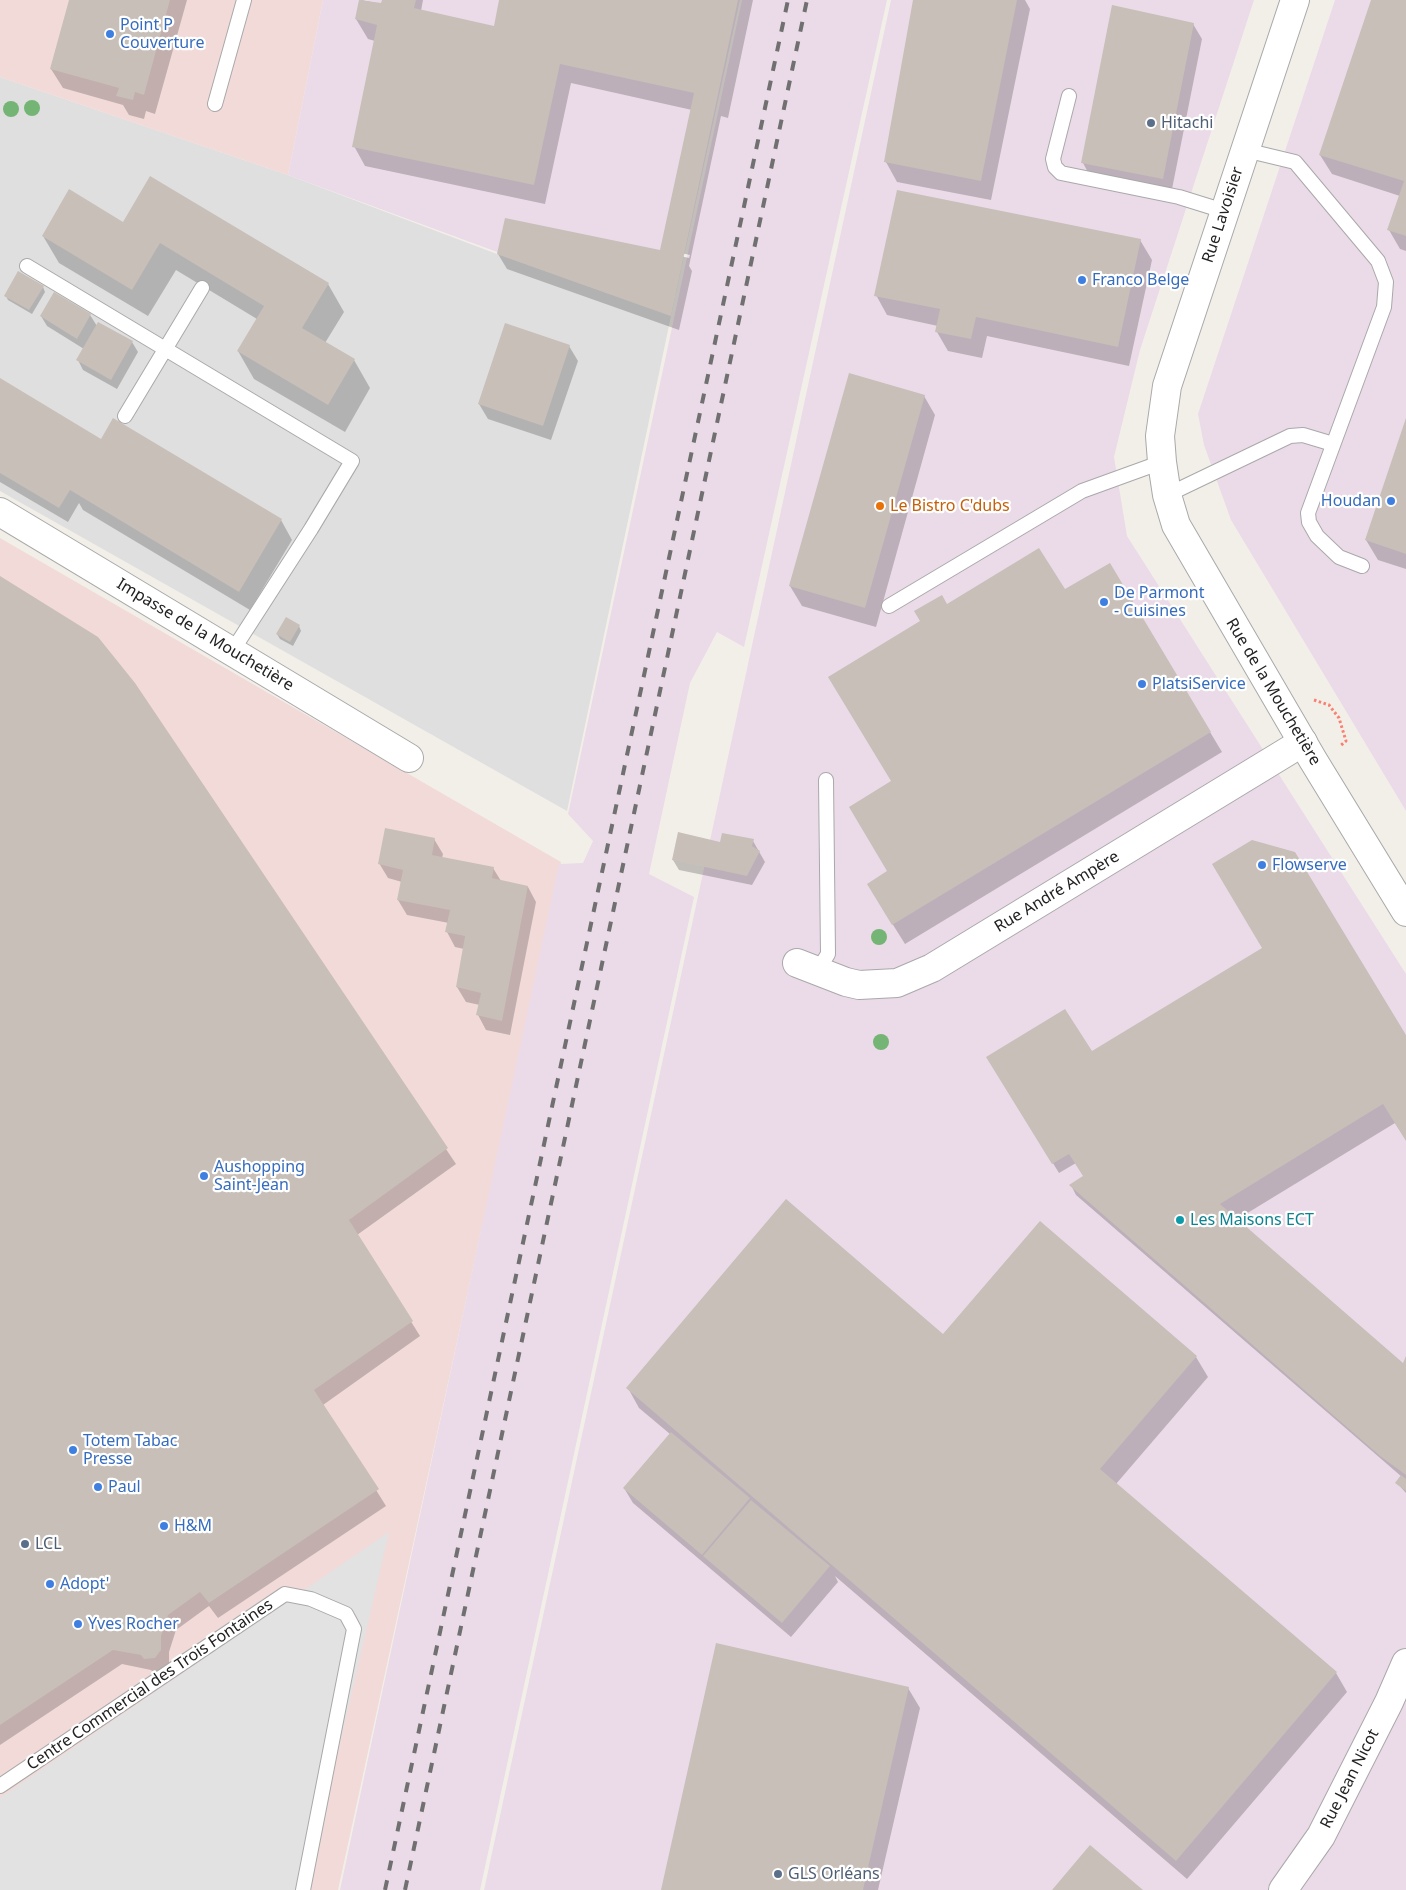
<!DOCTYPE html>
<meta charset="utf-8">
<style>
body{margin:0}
canvas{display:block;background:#f2efe9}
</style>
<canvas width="1406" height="1890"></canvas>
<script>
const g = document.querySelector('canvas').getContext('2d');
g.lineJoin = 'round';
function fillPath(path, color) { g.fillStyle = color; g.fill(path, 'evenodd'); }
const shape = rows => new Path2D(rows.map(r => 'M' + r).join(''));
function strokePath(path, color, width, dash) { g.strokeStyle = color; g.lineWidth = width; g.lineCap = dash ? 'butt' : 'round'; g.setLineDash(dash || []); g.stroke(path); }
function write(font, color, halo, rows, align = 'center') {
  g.font = font + ' "Noto Sans",sans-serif'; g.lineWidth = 4.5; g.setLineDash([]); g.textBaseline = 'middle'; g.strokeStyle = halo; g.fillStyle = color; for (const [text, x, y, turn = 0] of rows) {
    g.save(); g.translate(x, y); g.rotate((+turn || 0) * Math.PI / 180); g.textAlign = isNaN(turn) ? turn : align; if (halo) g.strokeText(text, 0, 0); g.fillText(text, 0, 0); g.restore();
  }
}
const residential = shape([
 [0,77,288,175,497,254,671,316,567,811,0,491]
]);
const commercial = shape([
 [0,0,323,0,288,175,0,77],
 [0,538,561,862,338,1890,0,1890]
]);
const industrial = shape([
 [323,0,740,0,671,316,288,175],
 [742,0,887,0,744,647,717,632,690,683,649,874,694,897,480,1890,340,1890,559,864,583,863,593,841,568,814],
 [891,0,1254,0,1140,350,1114,457,1127,536,1406,974,1406,1890,484,1890],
 [1335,0,1406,0,1406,811,1231,520,1204,445,1198,414]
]);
const parking = shape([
 [389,1532,306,1890,0,1890,0,1798]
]);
const shadow = shape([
 [71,0,187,0,155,114,146,111,144,119,129,115,123,105,63,88,51,69],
 [361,0,382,4,383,0,423,0,421,11,495,27,500,0,753,0,728,118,721,116,689,266,692,271,679,330,507,269,498,254,662,252,689,258,690,255,662,249,692,110,571,83,545,204,365,166,354,146,375,41,368,39,356,19],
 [914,0,1025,0,1030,9,991,200,897,182,886,162],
 [1372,0,1406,0,1406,251,1400,249,1389,230,1400,196,1332,174,1320,155],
 [1193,24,1202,39,1171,194,1091,178,1083,163],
 [123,224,328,284,344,312,325,343,354,360,370,388,345,432,254,379,238,351,257,319,176,270,148,316,59,263,43,236],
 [1140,240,1152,260,1129,366,987,336,982,358,948,351,937,332,938,326,887,315,876,295],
 [43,287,45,292,32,314,8,300,6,296],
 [55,294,90,315,97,326,132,342,138,352,117,389,83,370,78,360,84,349,47,326,41,316],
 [569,346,578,361,551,440,488,419,479,404],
 [0,380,100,440,281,520,292,540,250,610,83,510,79,503,68,522,0,482],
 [924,396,935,415,876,627,802,606,790,586],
 [1406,421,1406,569,1378,560,1366,540],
 [0,578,134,683,456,1164,357,1235,420,1336,323,1405,386,1506,218,1618,209,1606,176,1630,169,1652,169,1666,164,1673,154,1673,151,1670,122,1664,0,1745],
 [1064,591,1210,732,1222,752,905,944,880,904,889,872,893,782,947,606],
 [299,626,301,631,293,646,280,639,277,634],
 [434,839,443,854,442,858,493,868,501,881,528,887,536,902,510,1035,486,1030,478,1015,480,1005,466,1002,457,987,464,949,455,947,447,932,449,923,407,915,398,900,402,882,388,878,379,863],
 [753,841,765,862,752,885,679,870,673,860,721,844],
 [1406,1039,1406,1140,1395,1123,1236,1220,1404,1365,1406,1358,1406,1493,1397,1483,1402,1477,1076,1195,1071,1185,1084,1177,1076,1163,1059,1173,994,1067,1092,1053],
 [1040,1222,1196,1357,1208,1377,1116,1484,1336,1673,1347,1692,1187,1879,835,1576,838,1582,791,1637,633,1503,624,1488,670,1434,639,1408,628,1388,943,1335],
 [908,1688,920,1708,878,1890,662,1890]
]);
const building = shape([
 [69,0,170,0,144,95,135,92,133,100,116,96,119,88,50,69],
 [359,0,381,3,382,0,416,0,414,8,494,26,499,0,738,0,671,316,497,254,505,218,660,250,694,93,560,64,534,185,352,147,377,25,355,19],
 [913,0,1017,0,981,181,884,162],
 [1371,0,1406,0,1406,236,1387,230,1404,181,1319,155],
 [1112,5,1194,23,1163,179,1081,163],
 [150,176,329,283,302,328,355,359,328,405,237,351,264,306,160,243,132,290,42,236,69,189,123,222],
 [897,190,1141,239,1118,347,976,317,971,339,935,332,940,309,874,296],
 [18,271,44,286,29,310,4,296],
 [54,292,91,314,77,339,40,316],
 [98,322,133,341,111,380,76,360],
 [505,323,570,345,543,426,478,404],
 [849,373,925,395,865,608,789,586],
 [0,378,101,439,113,418,282,519,239,592,70,490,59,508,0,473],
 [1406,418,1406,554,1365,540],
 [1039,548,1065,589,1110,563,1211,732,892,925,867,884,887,871,849,807,891,781,828,677,920,621,914,611,942,595,947,604],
 [0,576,98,637,135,683,448,1148,349,1220,413,1321,314,1390,379,1489,209,1603,200,1592,168,1615,161,1636,161,1650,155,1658,144,1659,141,1655,113,1650,0,1725],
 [286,617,300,625,290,642,276,634],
 [385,828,435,838,432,855,494,867,492,878,528,886,502,1021,476,1015,481,993,456,987,465,936,445,932,450,910,397,900,403,870,378,864],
 [678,832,720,842,722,833,754,839,752,846,760,851,747,876,672,860],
 [1252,840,1295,852,1406,1035,1406,1141,1383,1104,1220,1204,1403,1363,1406,1356,1406,1475,1380,1456,1069,1185,1083,1176,1069,1154,1052,1164,986,1057,1065,1009,1092,1051,1262,948,1212,864],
 [786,1199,943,1334,1040,1221,1197,1356,1100,1469,1337,1672,1176,1861,626,1388],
 [671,1432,750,1498,702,1555,623,1488],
 [1401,1475,1406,1479,1406,1491,1395,1483],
 [751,1500,830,1566,782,1623,703,1556],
 [716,1643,909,1687,863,1890,661,1890],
 [1090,1845,1143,1890,1052,1890]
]);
const path = shape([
 [1314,700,1329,705,1339,718,1346,741,1340,746]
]);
const service = shape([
 [1069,96,1053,159,1055,167,1061,173,1179,197,1224,211],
 [215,104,244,0],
 [1245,150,1295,162,1378,261,1386,282,1384,307,1308,513,1309,522,1317,536,1339,557,1362,566],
 [27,266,352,461,311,529,233,650],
 [125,416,202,288],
 [1167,495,1290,436,1303,435,1333,444],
 [889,606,1082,491,1162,462],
 [818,970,828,954,826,780],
 [0,1786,285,1594,311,1599,346,1614,354,1629,303,1890]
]);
const minor = shape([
 [0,512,409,758],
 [797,963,846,982,859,985,897,983,932,968,1303,742],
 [1283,1890,1321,1836,1389,1702,1406,1663]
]);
const tertiary = shape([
 [1295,0,1167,386,1160,436,1162,462,1167,495,1176,525,1313,760,1406,912]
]);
const rail = shape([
 [385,1890,788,0],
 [405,1890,807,0]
]);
const trees = [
 [32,108],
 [11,109],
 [879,937],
 [881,1042]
];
const markers = [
 [110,34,5,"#3f7fe0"],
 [1151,123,5,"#5c6f8a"],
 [1082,280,5,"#3f7fe0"],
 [1391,501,5,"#3f7fe0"],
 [880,506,5,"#e8710a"],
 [1104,602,5,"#3f7fe0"],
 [1142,684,5,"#3f7fe0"],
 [1262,865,5,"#3f7fe0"],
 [204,1176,5,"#3f7fe0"],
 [1180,1220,5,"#0f9aa8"],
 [73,1450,5,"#3f7fe0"],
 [98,1487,5,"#3f7fe0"],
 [164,1526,5,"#3f7fe0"],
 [25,1544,5,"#5c6f8a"],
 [50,1584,5,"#3f7fe0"],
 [78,1624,5,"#3f7fe0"],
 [778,1874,5,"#5c6f8a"]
];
const shopNames = [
 ["Point P",120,25],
 ["Couverture",120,43],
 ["Franco Belge",1092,280],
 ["Houdan",1381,501,"right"],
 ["De Parmont",1114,593],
 ["- Cuisines",1114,611],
 ["PlatsiService",1152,684],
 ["Flowserve",1272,865],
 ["Aushopping",214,1167],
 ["Saint-Jean",214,1185],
 ["Totem Tabac",83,1441],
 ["Presse",83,1459],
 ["Paul",108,1487],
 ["H&M",174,1526],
 ["Adopt'",60,1584],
 ["Yves Rocher",88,1624]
];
const serviceNames = [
 ["Hitachi",1161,123],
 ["LCL",35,1544],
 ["GLS Orléans",788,1874]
];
const streetNames = [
 ["Rue Lavoisier",1223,215,-72],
 ["Impasse de la Mouchetière",205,635,31],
 ["Rue de la Mouchetière",1273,692,59],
 ["Rue André Ampère",1057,892,-31],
 ["Centre Commercial des Trois Fontaines",150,1685,-34],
 ["Rue Jean Nicot",1350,1779,-63]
];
const foodNames = [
 ["Le Bistro C'dubs",890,506]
];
const cultureNames = [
 ["Les Maisons ECT",1190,1220]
];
fillPath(residential, '#e0dfdf');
fillPath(commercial, '#f2dad9');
fillPath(industrial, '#ebdbe8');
fillPath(parking, '#e2e2e2');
fillPath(shadow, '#0003');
fillPath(building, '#c7bfb8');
strokePath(service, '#a9a9a9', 16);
strokePath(minor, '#a9a9a9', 30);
strokePath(tertiary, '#a9a9a9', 30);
strokePath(path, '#fa8072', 3, [2.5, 2.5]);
strokePath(service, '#fff', 14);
strokePath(minor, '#fff', 28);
strokePath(tertiary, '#fff', 28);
strokePath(rail, '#707070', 4, [10, 10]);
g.fillStyle = '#74b475';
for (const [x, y] of trees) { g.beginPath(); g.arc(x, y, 8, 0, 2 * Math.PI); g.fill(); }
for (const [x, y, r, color] of markers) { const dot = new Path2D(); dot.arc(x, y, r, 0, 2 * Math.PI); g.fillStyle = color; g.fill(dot); strokePath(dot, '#fff', 2); }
write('16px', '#366cbe', '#fff', shopNames, 'left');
write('16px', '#4e5e75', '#fff', serviceNames, 'left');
write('16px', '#222', '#fff', streetNames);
write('16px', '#c56008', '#fff', foodNames, 'left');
write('16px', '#0d838f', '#fff', cultureNames, 'left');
</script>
